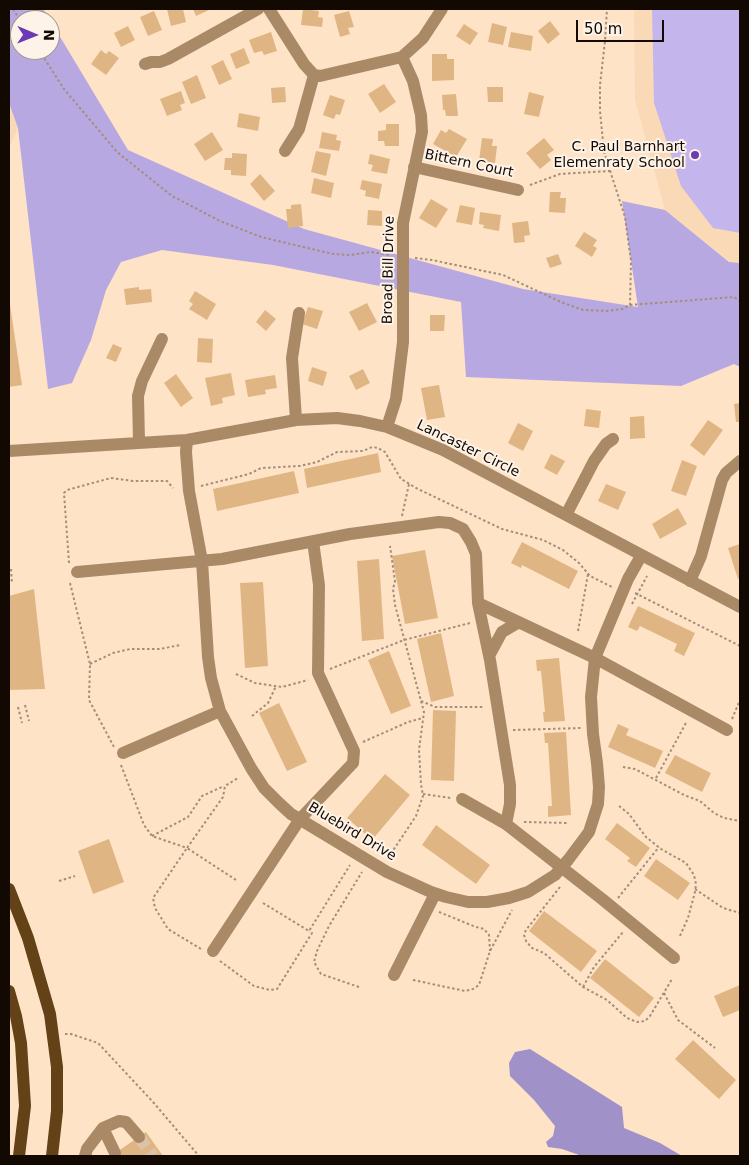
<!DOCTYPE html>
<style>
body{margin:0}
#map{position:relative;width:749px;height:1165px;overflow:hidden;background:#fee3c6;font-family:"DejaVu Sans",sans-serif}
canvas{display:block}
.frame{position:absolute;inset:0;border:10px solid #120a02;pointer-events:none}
.north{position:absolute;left:10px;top:10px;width:50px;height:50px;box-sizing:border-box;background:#fef3e8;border:1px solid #a0968c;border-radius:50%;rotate:91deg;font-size:14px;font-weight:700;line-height:20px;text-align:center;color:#120a02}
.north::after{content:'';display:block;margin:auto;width:18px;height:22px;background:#6a3bb3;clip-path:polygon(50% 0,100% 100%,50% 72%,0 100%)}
.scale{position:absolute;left:576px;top:20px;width:88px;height:22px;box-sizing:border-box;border:2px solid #120a02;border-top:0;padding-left:6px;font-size:15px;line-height:18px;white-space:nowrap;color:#120a02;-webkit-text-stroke:4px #fef3e8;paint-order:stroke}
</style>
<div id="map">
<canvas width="749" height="1165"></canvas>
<div class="frame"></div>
<div class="north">N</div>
<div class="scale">50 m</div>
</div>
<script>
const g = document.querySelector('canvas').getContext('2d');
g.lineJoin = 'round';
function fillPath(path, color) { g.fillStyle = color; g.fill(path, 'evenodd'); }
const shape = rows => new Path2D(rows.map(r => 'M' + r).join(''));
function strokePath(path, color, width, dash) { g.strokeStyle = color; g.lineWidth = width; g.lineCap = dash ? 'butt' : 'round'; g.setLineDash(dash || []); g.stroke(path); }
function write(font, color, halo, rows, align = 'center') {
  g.font = font + ' "DejaVu Sans",sans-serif'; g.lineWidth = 4; g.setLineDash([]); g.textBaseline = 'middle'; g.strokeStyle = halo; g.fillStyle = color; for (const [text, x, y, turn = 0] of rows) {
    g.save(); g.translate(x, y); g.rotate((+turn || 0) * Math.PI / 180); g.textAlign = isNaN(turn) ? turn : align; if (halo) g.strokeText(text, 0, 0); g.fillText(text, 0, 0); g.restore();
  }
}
const built = shape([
 [634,9,740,9,740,263,730,262,665,210,635,100],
 [9,103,18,128,9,148]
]);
const green = shape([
 [652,9,740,9,740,233,713,228,681,186,654,103]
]);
const forest = shape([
 [9,9,43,9,50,20,20,20,20,50,50,50,50,20,128,150,304,229,523,289,638,307,622,201,665,210,729,262,740,263,740,367,734,364,681,386,466,377,461,302,273,265,162,250,121,262,106,290,91,340,72,383,48,389,18,128,9,103]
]);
const water = shape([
 [530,1049,622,1107,624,1128,660,1143,682,1156,582,1156,562,1149,548,1147,546,1142,553,1136,555,1126,534,1100,510,1076,509,1063,515,1052]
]);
const building = shape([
 [167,9,183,9,186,22,171,26],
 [193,9,211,9,196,16],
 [303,9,319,11,318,17,323,18,322,27,301,25],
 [154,11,162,30,148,36,140,17],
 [349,11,354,27,348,28,350,34,340,37,334,15],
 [550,21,560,34,548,44,538,31],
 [492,23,507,27,503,45,488,42],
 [464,24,478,33,470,45,456,36],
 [128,26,135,40,121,47,114,33],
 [271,32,277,51,264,55,262,51,254,53,249,40],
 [511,32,533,36,531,51,508,47],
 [244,48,250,63,236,69,230,54],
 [101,50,106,54,109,51,119,58,106,75,91,64],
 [432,54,447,54,447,59,454,59,454,80,432,81],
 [223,60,232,79,219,85,211,66],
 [197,75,206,98,191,104,182,82],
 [384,84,396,102,380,113,368,94],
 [285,87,286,102,272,103,271,88],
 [487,87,503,87,503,102,488,102],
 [181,91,185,103,180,105,182,110,167,116,160,99],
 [529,92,544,96,539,117,524,114],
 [456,94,458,116,446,116,445,110,443,110,442,95],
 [330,95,345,100,340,115,336,114,334,119,323,115],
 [239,113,260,117,258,131,237,127],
 [386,124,399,124,399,146,385,146,384,141,378,141,378,131,386,130],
 [449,129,467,139,456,157,433,144,441,130,446,133],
 [212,132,223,150,205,161,194,144],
 [322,132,337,135,336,140,341,141,339,151,319,148],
 [482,138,493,139,492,146,497,146,495,163,479,161],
 [544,138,554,150,547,155,551,160,540,169,526,153],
 [316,151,331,154,326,176,311,172],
 [232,153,247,154,246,176,231,175,231,170,224,170,225,158,232,158],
 [370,154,390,159,387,174,371,171,373,165,368,164],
 [260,174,275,191,264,201,250,184],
 [314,178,334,183,331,198,311,193],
 [362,180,382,184,379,199,365,196,366,191,360,189],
 [550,192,561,192,560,198,566,198,565,213,549,212],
 [431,199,448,209,436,228,419,218],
 [301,204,303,226,288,228,286,209,291,209,291,205],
 [460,205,475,208,472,225,456,222],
 [368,210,382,211,382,226,367,225],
 [480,212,501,215,499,231,483,228,484,225,479,224],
 [528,221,530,235,524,236,525,242,514,243,512,223],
 [584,232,597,240,593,246,597,248,592,257,575,246],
 [558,254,562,264,550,268,546,258],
 [139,287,139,290,151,289,152,302,126,305,124,289],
 [195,291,216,304,207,320,189,309,193,304,189,301],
 [9,298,22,385,9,387],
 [367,303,377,322,359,331,349,312],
 [308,307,323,311,317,329,302,324],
 [265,310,276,319,266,331,256,322],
 [430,315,445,315,444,331,430,331],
 [198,338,213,339,212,363,197,362],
 [113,344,122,348,116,362,106,358],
 [312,367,327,372,323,386,308,381],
 [363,369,370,383,356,390,349,376],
 [231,373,235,395,222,398,223,403,211,406,205,378],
 [176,374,193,398,181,407,164,383],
 [275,375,277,388,265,390,266,394,248,397,245,380],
 [439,385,445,417,427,420,421,388],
 [740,403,740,422,736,422,734,404],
 [586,409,601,411,599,428,584,426],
 [644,416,645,438,630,439,630,417],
 [708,420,723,430,704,456,690,445],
 [518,423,533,431,523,451,508,443],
 [378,453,381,472,307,488,304,469],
 [551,454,565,461,557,475,544,468],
 [682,460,697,466,686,496,671,491],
 [294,471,299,493,217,511,213,489],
 [606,484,626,492,618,510,598,501],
 [678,508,687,524,660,539,652,524],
 [522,542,578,571,569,589,522,565,521,568,511,563],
 [740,544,740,578,738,579,728,548],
 [425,550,438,618,405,624,392,556],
 [379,559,384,639,362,641,357,561],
 [263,582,268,666,245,668,240,583],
 [34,589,45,689,9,690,9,596],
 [638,606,695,633,684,656,674,651,677,644,640,626,637,631,628,627],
 [441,633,454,696,431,702,417,639],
 [389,651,411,706,391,714,368,660],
 [559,658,565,721,544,722,543,712,545,712,541,671,537,671,536,660],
 [279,703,307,762,287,771,259,713],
 [433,710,456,711,454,781,431,780],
 [618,724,629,729,626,735,663,751,655,768,608,747],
 [566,732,571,815,548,817,548,806,552,806,548,743,545,743,544,733],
 [675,755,711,773,702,792,665,773],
 [385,774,410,795,372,840,347,818],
 [617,823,650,848,636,867,627,861,630,858,605,839],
 [436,825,490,865,476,884,422,845],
 [109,839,124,882,93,894,78,851],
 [656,859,690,883,678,900,644,876],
 [544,911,597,951,581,972,529,931],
 [605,959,654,998,639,1017,590,978],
 [740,985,740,1010,723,1017,714,996],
 [693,1040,736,1080,719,1099,675,1059],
 [146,1132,163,1156,111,1156]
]);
const minorTunnel = shape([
 [139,1137,153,1156]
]);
const path = shape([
 [13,9,20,20],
 [575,9,579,9],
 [39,50,64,89,117,152,172,196,220,221,261,237,333,254,350,255,371,252,391,255],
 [530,185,560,174,610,171],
 [415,258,432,260,503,275,561,302,583,310,607,311,622,309,630,305,631,261,625,217,604,152,600,111,600,85,605,41,607,9],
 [630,305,734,297,740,301],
 [201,486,249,474,261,468,300,466,317,462,337,452,363,451,372,447,378,448,385,452,401,479,418,489,502,529,543,540,563,550,579,563,590,576,612,587],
 [402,516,409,484],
 [69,563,64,493,67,490,111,478,133,481,167,481,173,488],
 [11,569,12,584],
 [70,583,90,664,89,700,114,747],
 [635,593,740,646],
 [632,604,647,576],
 [578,631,588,574],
 [90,664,113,653,130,649,160,649,180,645],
 [330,669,404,640,470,623],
 [236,674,255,683,282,687,308,680],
 [421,701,435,707,484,707],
 [25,705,29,721],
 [18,707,22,723],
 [252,716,268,703,276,686],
 [732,719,740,700],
 [513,730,581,728],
 [363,742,408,722,423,718],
 [121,765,144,825,152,836,187,848,223,797,225,786,238,778],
 [623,767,635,769,684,795,700,801,714,813,724,818,740,821],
 [656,778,687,721],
 [423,794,451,798],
 [619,806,629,814,646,837,661,849,686,863,694,875,696,884,695,892,688,918,679,938],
 [524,822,568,823],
 [152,836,188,817,202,796,224,786],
 [388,858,416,816,423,796,421,784,419,750,424,712,395,605,393,589,395,581,390,546],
 [59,881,75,876],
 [560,887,526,930,524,935,526,941,532,948,544,953,583,987,607,1000,627,1018,637,1022,645,1021,650,1016,672,979],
 [695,889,723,908,740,913],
 [618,898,659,847],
 [263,903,309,931,350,865],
 [439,912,476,927,484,929,489,935,490,951],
 [201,949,168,929,155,908,153,898,187,848,236,880],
 [220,961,254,986,270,990,277,989,312,933,309,931],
 [413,980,465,991,473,989,479,985,490,951,512,910],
 [359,987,321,974,314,962,317,951,329,926,362,872],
 [583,987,594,967,623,932],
 [664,993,678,1020,715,1048],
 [65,1034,71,1034,98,1043,153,1102,199,1156]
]);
const minor = shape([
 [269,9,304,64,314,75,320,76,402,57,423,38,442,9],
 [145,64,151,62,160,62,168,59,258,9],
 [285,151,299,129,314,75],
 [414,167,518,190],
 [296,420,292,358,299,313],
 [387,427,396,399,403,342,403,223,422,132,421,115,413,81,402,57],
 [187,440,186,452,189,491,202,561,208,657,211,678,220,711,251,768,264,788,279,803,291,814,387,872,431,892,446,897,468,902,487,902,509,898,528,892,555,875,568,860,589,832,598,804,599,787,597,763,593,734,591,697,595,658,628,579,641,556],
 [139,442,138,396,142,381,162,339],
 [9,451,187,440,296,420,337,418,360,421,387,427,443,450,740,607],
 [566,515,594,461,606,444,613,439],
 [77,572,222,559,350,534,439,522,450,523,463,529,471,542,476,554,478,603,595,658,727,730],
 [690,581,701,556,722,480,726,473,740,461],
 [478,603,490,660,510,785,510,804,506,824],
 [489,656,502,632,519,622],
 [123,753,220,711],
 [462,799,506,824,602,899,674,958],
 [213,951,300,819,353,763,354,751,318,673,319,585,313,541],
 [394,975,435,894],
 [103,1128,115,1153],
 [85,1156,87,1149,103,1128,119,1121,126,1122,139,1137]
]);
const major = shape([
 [9,889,28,938,50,1014,57,1067,57,1111,52,1156],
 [9,991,16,1016,21,1043,25,1106,19,1156]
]);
const markers = [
 [695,155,5,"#6a3bb3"]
];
const poiNames = [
 ["C. Paul Barnhart",685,147],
 ["Elemenraty School",685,163]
];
const streetNames = [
 ["Bittern Court",469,164,12],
 ["Broad Bill Drive",389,270,-89],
 ["Lancaster Circle",468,449,26],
 ["Bluebird Drive",352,832,31]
];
fillPath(built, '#fadab6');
fillPath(green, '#c5b5ed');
fillPath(forest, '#b8a8e1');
fillPath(water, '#a091c8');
fillPath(building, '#e0b584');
strokePath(minorTunnel, '#dbc2a9', 12, [12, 6]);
strokePath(path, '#a28e7a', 2, [2.5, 2.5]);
strokePath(minor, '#aa8a66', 12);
strokePath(major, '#634218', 12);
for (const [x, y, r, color] of markers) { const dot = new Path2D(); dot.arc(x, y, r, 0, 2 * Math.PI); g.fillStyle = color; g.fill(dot); strokePath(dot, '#fef3e8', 2); }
write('14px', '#120a02', '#fef3e8', poiNames, 'right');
write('14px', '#120a02', '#fef3e8', streetNames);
</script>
